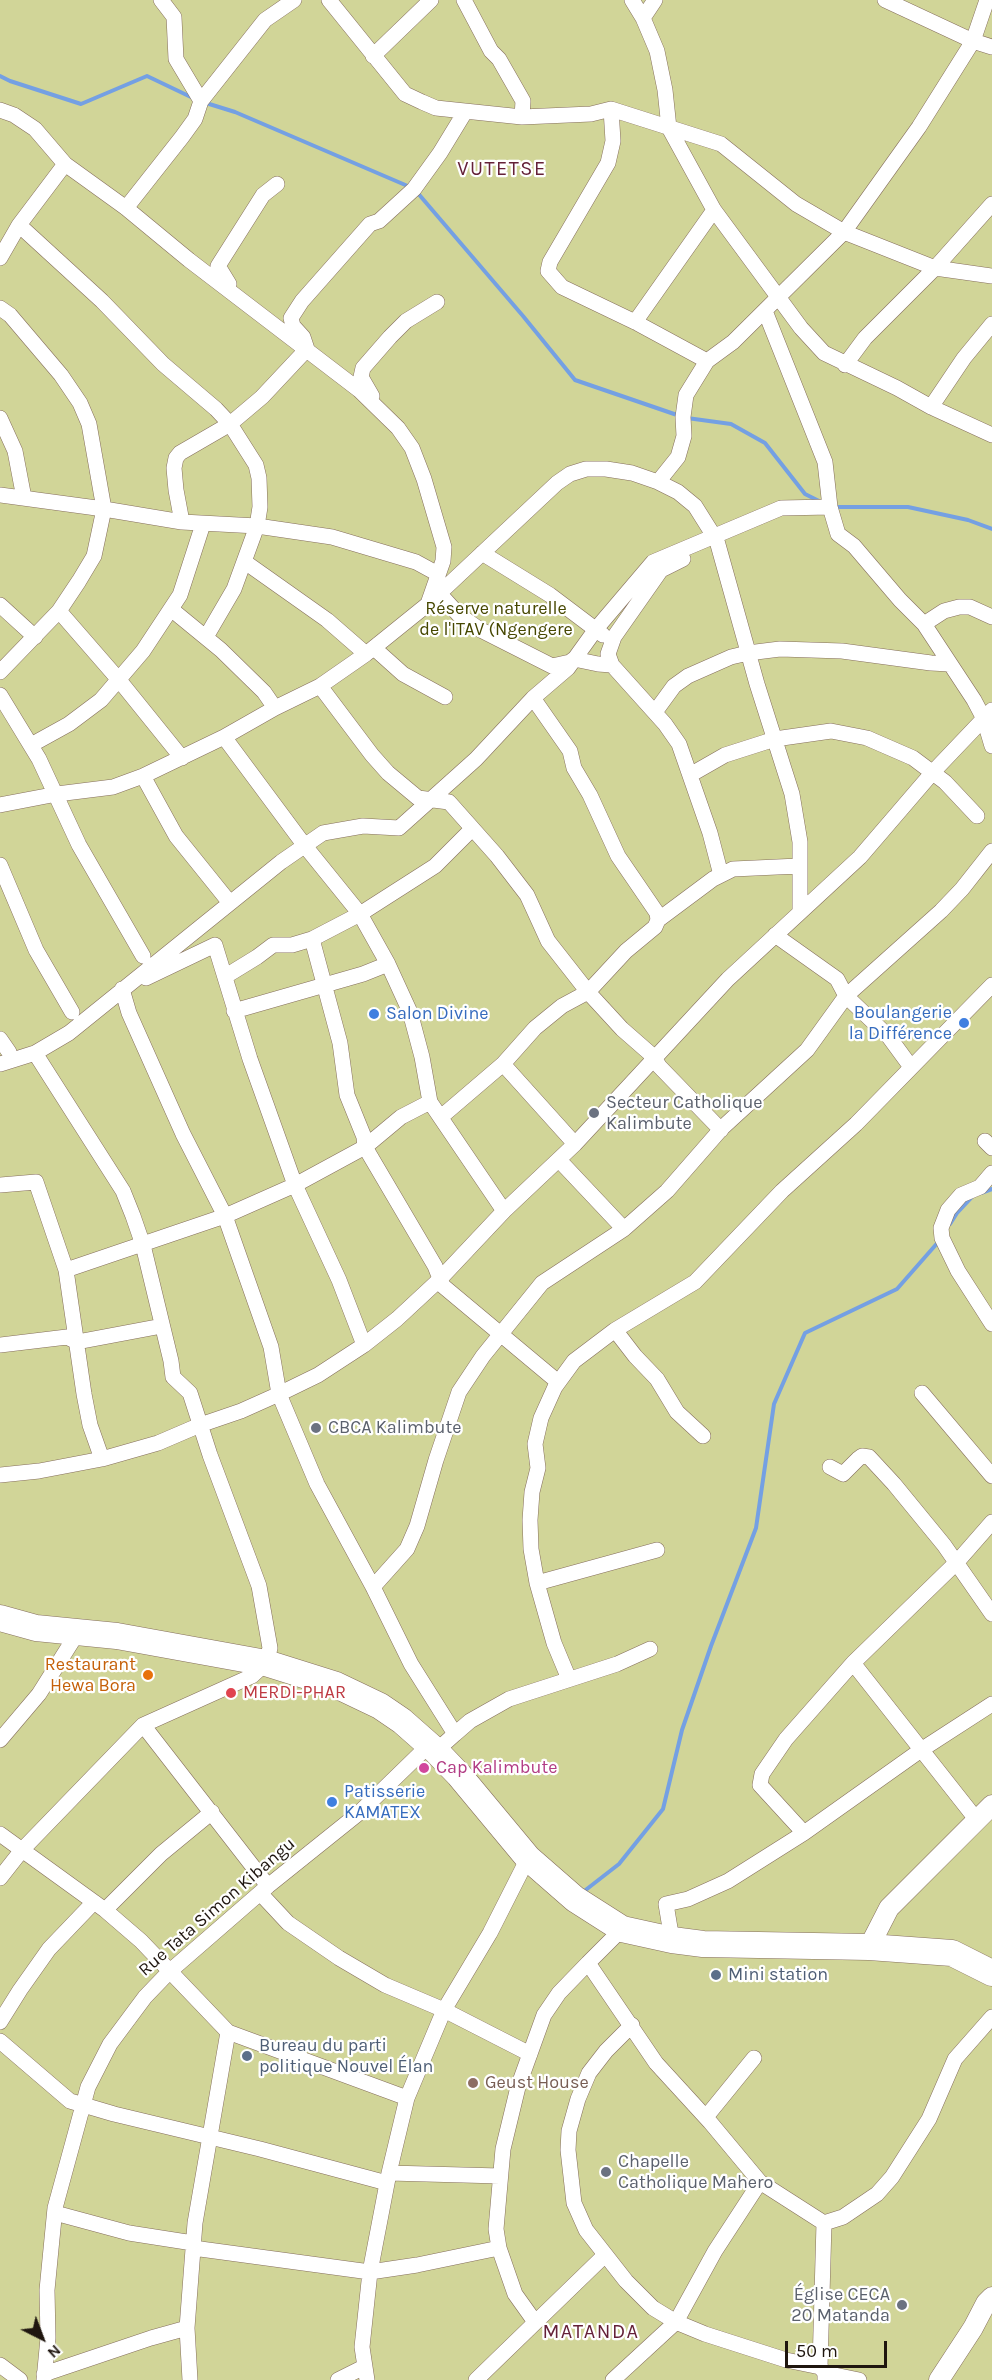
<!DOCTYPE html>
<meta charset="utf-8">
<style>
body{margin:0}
#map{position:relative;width:992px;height:2380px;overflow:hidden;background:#fcf2ea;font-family:Karla,sans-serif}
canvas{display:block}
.north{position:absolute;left:12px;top:2308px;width:60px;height:60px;-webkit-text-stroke:4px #fff;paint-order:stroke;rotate:138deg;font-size:16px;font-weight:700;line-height:24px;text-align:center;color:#1f160f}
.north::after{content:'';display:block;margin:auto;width:21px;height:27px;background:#1f160f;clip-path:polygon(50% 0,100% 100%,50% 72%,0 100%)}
.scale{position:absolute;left:785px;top:2341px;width:102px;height:27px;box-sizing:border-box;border:3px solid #1f160f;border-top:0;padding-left:8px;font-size:18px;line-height:21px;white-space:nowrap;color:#1f160f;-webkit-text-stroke:4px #fff;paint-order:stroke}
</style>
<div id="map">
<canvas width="992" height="2380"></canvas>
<div class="north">N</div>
<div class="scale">50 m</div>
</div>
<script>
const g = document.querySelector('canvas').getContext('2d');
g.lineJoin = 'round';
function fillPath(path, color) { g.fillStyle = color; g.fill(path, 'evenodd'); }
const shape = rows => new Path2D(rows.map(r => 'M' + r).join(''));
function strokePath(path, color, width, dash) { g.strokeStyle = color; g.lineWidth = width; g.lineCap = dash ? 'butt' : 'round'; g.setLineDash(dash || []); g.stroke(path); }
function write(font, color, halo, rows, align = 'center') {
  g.font = font + ' Karla,sans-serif'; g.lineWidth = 4.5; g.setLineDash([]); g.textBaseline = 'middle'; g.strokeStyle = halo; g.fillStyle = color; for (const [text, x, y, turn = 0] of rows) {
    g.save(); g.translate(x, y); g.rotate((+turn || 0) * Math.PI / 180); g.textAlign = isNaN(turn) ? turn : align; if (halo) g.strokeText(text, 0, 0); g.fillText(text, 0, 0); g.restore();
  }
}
const green = shape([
 [0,0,992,0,992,2380,0,2380]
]);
const stream = shape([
 [0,76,10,81,81,104,147,76,193,98],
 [206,103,235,112,410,187],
 [416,191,523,316,575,380,680,416],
 [687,418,731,424,765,443,805,494,819,501],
 [834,507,908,507,968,520,992,529],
 [981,1193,992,1189],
 [950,1224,957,1213,972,1197],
 [583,1892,619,1864,663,1809,682,1730,711,1646,756,1528,774,1404,805,1333,897,1289,940,1240]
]);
const minor = shape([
 [161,0,174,17,176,59,201,101],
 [329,0,405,94,422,102,436,108,522,117,591,114,611,109,721,144,796,204,844,232,935,268,992,276],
 [464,0,491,51,499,59,523,101,522,117],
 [632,0,643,18,657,51,665,90,669,128,714,210,801,328,824,353,897,388,931,407,992,435],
 [885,0,973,41,992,47],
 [643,18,655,0],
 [373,56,431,0],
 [611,109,613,141,608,163,550,262,548,271,562,287,635,322,707,361],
 [0,110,14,115,35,129,65,164,126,208,189,260,359,390,398,428,412,448,424,479,444,547,443,561,429,601],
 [126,208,182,137,195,119,201,101,265,20,294,0],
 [19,225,102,301,163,364,216,409,230,424,256,465,259,478,260,507,257,526,234,589,206,637],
 [0,258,19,225,65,164],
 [229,284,218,266,263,195,277,184],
 [0,308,10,315,61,375,80,403,89,424,104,509,94,556,79,581,59,611,0,672],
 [765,311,825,462,830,507,838,534,854,546,900,600,924,624,974,700,984,719,992,746],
 [635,322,714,210],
 [845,365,865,338,935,268,992,204],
 [372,396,361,377,363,368,390,337,406,321,437,302],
 [931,407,964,358,992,324],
 [0,418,15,451,24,498],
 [658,482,678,457,684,436,683,417,686,395,707,361,733,342,844,232,919,127,973,41,987,0],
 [0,495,104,509,182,522,257,526,332,537,416,562,438,574],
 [182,522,176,490,174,468,176,458,180,453,230,424,262,397,307,349,303,337,293,326,291,318,302,301,370,224,379,221,414,189,440,153,465,112],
 [482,553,550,595,603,635],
 [683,559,661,570,614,637,608,654,612,665,665,724,679,744,710,833,721,875],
 [245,562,327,620,366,654],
 [439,593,459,615,479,629,552,666,570,662,574,659,598,664,612,665],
 [0,605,35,637],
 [171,609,221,650,264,692,275,708],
 [59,611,119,680,182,758],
 [924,624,944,611,959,607,970,607,992,617],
 [374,648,403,674,445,697],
 [320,686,372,755,388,773,418,798,449,802,497,856,527,895,548,941,588,992,622,1029,654,1057,659,1066,721,1130],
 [0,695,39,759,79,845,143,956],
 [655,712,674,686,688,676,731,657,748,653,780,649,842,651,931,663,950,664],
 [224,737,305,846,360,914,388,964,410,1012,422,1057,430,1102,504,1211],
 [31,745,69,724,101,700,143,651,180,595,203,524],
 [690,775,725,755,775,739,831,731,867,738,913,758,945,782,977,816],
 [143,776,176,836,230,903],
 [0,805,57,794,113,787,143,776,224,737,275,708,320,686,366,654,428,604,557,483,570,474,586,469,606,469,632,473,658,482,678,492,695,506,717,541,757,684,792,794,800,842,800,911],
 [0,865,36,950,72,1012],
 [658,920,713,879,733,869,799,866],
 [775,935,837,979,846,996,889,1037,911,1067],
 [312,939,340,1043,347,1095,364,1137,365,1147,435,1266,443,1286,558,1382],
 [226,976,257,957,273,945,292,945,312,939,360,914,435,866,472,829],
 [146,978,215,945,250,1059,295,1185,339,1280,364,1345],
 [122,989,129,1013,183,1134,225,1216,271,1347,279,1394,317,1484,373,1587,411,1664,455,1734,436,1751],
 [234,1011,363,974,388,964],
 [0,1039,9,1052],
 [0,1064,35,1053,69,1033,281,862,323,833,363,826,399,828,476,759,533,698,568,668,596,629,653,562,781,508,830,507],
 [503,1064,575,1144],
 [441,1117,503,1064,535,1028,562,1006,588,992,626,951,655,927,658,920,657,913,618,856,590,795,574,768,570,751,533,698],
 [985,1141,992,1148],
 [559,1160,624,1229],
 [992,1173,980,1187,961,1195,948,1210,941,1228,942,1238,958,1271,992,1324],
 [0,1185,36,1182,66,1270,84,1394,90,1425,102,1459],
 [66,1270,225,1216,295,1185,365,1147,401,1117,430,1102],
 [615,1330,635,1356,657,1379,677,1412,703,1436],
 [0,1345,67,1337,77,1342,162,1326],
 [922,1393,992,1476],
 [830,1467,843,1474,858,1459,862,1456,869,1457,894,1484,944,1545,992,1614],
 [0,1475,39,1471,102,1459,158,1443,200,1425,241,1411,279,1394,318,1375,364,1345,397,1319,439,1280,504,1211,575,1144,728,979,860,857,933,772,992,710],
 [537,1583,657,1550],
 [373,1587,407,1549,417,1526,436,1460,459,1392,483,1356,542,1283,624,1229,667,1191,722,1128,807,1050,846,996,941,911,962,889,992,851],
 [853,1663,976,1819],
 [569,1679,554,1643,537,1583,531,1549,530,1520,532,1492,538,1468,535,1444,541,1418,555,1387,574,1361,615,1330,695,1282,782,1191,856,1124,992,985],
 [143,1725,268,1886],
 [455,1734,470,1721,509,1699,617,1664,650,1649],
 [0,1740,39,1694,78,1632],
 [804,1833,760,1785,762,1774,786,1739,853,1663,957,1562,992,1522],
 [0,1834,105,1910,141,1941,228,2032,195,2223,187,2328,190,2380],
 [0,1878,22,1850,143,1725,252,1676,266,1663,270,1648,259,1586,210,1455,190,1393,173,1377,171,1361,143,1245,133,1216,123,1191,35,1053],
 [260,1893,288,1923,339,1958,385,1985,444,2010,530,2054],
 [105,1910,161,1854,212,1812],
 [622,1929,588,1963,656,2063,710,2122,760,2182,824,2223,843,2217,877,2194,892,2177,929,2119,955,2059,992,2017],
 [672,1940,666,1904,688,1899,728,1881,804,1833,921,1750,992,1704],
 [0,2022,20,1990,49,1949,94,1902],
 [632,2025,606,2051,589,2073,578,2099,569,2131,568,2150,574,2203,586,2230,626,2281,653,2308,676,2322,705,2334,786,2360,820,2367],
 [228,2032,407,2098],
 [0,2041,70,2101,114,2114,260,2149,387,2183],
 [706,2117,754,2058],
 [389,2173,500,2176],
 [55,2213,129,2233,193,2243],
 [824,2223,820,2367,825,2373,825,2380],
 [193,2248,370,2272,417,2265,499,2248],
 [535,2322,515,2294,499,2248,496,2229,503,2149,518,2087,544,2015,559,1993,588,1963],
 [0,2365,20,2380],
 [825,2373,859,2380],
 [44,2374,151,2338,187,2328],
 [44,2380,48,2338,47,2290,55,2208,88,2087,110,2044,145,1997,169,1972,268,1886,359,1813,429,1745],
 [338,2380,364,2367],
 [367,2380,362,2347,370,2272,389,2173,407,2098,444,2010,490,1933,528,1858],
 [476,2380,605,2255],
 [613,2380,676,2322,715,2251,760,2182]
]);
const tertiary = shape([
 [869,1947,889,1908,992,1805],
 [939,2380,973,2328,986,2303,992,2297]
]);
const trunk = shape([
 [0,1618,36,1628,117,1636,266,1663,336,1685,380,1706,402,1721,436,1751,459,1775,528,1858,575,1899,622,1929,672,1940,703,1944,869,1947,952,1953,992,1973]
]);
const markers = [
 [374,1014,6,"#3f7fe0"],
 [964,1023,6,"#3f7fe0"],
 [594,1113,6,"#6b7280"],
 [316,1428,6,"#6b7280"],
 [148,1675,6,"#e8710a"],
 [231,1693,6,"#e0444e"],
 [424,1768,6,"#d1479c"],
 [332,1802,6,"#3f7fe0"],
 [716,1975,6,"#5c6f8a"],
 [247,2056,6,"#5c6f8a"],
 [473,2083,6,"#8d6e63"],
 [606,2172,6,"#6b7280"],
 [902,2305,6,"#6b7280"]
];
const parkNames = [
 ["Réserve naturelle",496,609],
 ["de l'ITAV (Ngengere",496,630]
];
const shopNames = [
 ["Boulangerie",952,1013,"right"],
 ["la Différence",952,1034,"right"],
 ["Salon Divine",386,1014],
 ["Patisserie",344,1792],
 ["KAMATEX",344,1813]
];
const worshipNames = [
 ["Secteur Catholique",606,1103],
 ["Kalimbute",606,1124],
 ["CBCA Kalimbute",328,1428],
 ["Chapelle",618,2162],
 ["Catholique Mahero",618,2183],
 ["Église CECA",890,2295,"right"],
 ["20 Matanda",890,2316,"right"]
];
const foodNames = [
 ["Restaurant",136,1665],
 ["Hewa Bora",136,1686]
];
const healthNames = [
 ["MERDI-PHAR",243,1693]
];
const hotelNames = [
 ["Cap Kalimbute",436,1768]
];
const streetNames = [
 ["Rue Tata Simon Kibangu",217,1907,-41]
];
const serviceNames = [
 ["Mini station",728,1975],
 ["Bureau du parti",259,2046],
 ["politique Nouvel Élan",259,2067]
];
const educationNames = [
 ["Geust House",485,2083]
];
const neighbourhoodNames = [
 ["VUTETSE",502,169],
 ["MATANDA",591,2332]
];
fillPath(green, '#d1d598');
strokePath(stream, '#74a0e3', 4);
strokePath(minor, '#866f5d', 16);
strokePath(tertiary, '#866f5d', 21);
strokePath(trunk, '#866f5d', 27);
strokePath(minor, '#fff', 15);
strokePath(tertiary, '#fff', 20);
strokePath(trunk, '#fff', 26);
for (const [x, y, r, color] of markers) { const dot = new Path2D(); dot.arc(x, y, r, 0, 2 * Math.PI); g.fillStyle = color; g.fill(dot); strokePath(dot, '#fff', 2); }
write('18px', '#464700', '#fff', parkNames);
write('18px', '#366cbe', '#fff', shopNames, 'left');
write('18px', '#5b616d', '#fff', worshipNames, 'left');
write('18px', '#c56008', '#fff', foodNames, 'right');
write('18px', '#be3a42', '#fff', healthNames, 'left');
write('18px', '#b23c85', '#fff', hotelNames, 'left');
write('18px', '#1f160f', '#fff', streetNames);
write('18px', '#4e5e75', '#fff', serviceNames, 'left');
write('18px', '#785e54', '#fff', educationNames, 'left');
g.letterSpacing = '1.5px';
write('20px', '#642138', '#fff', neighbourhoodNames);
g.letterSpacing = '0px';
</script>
